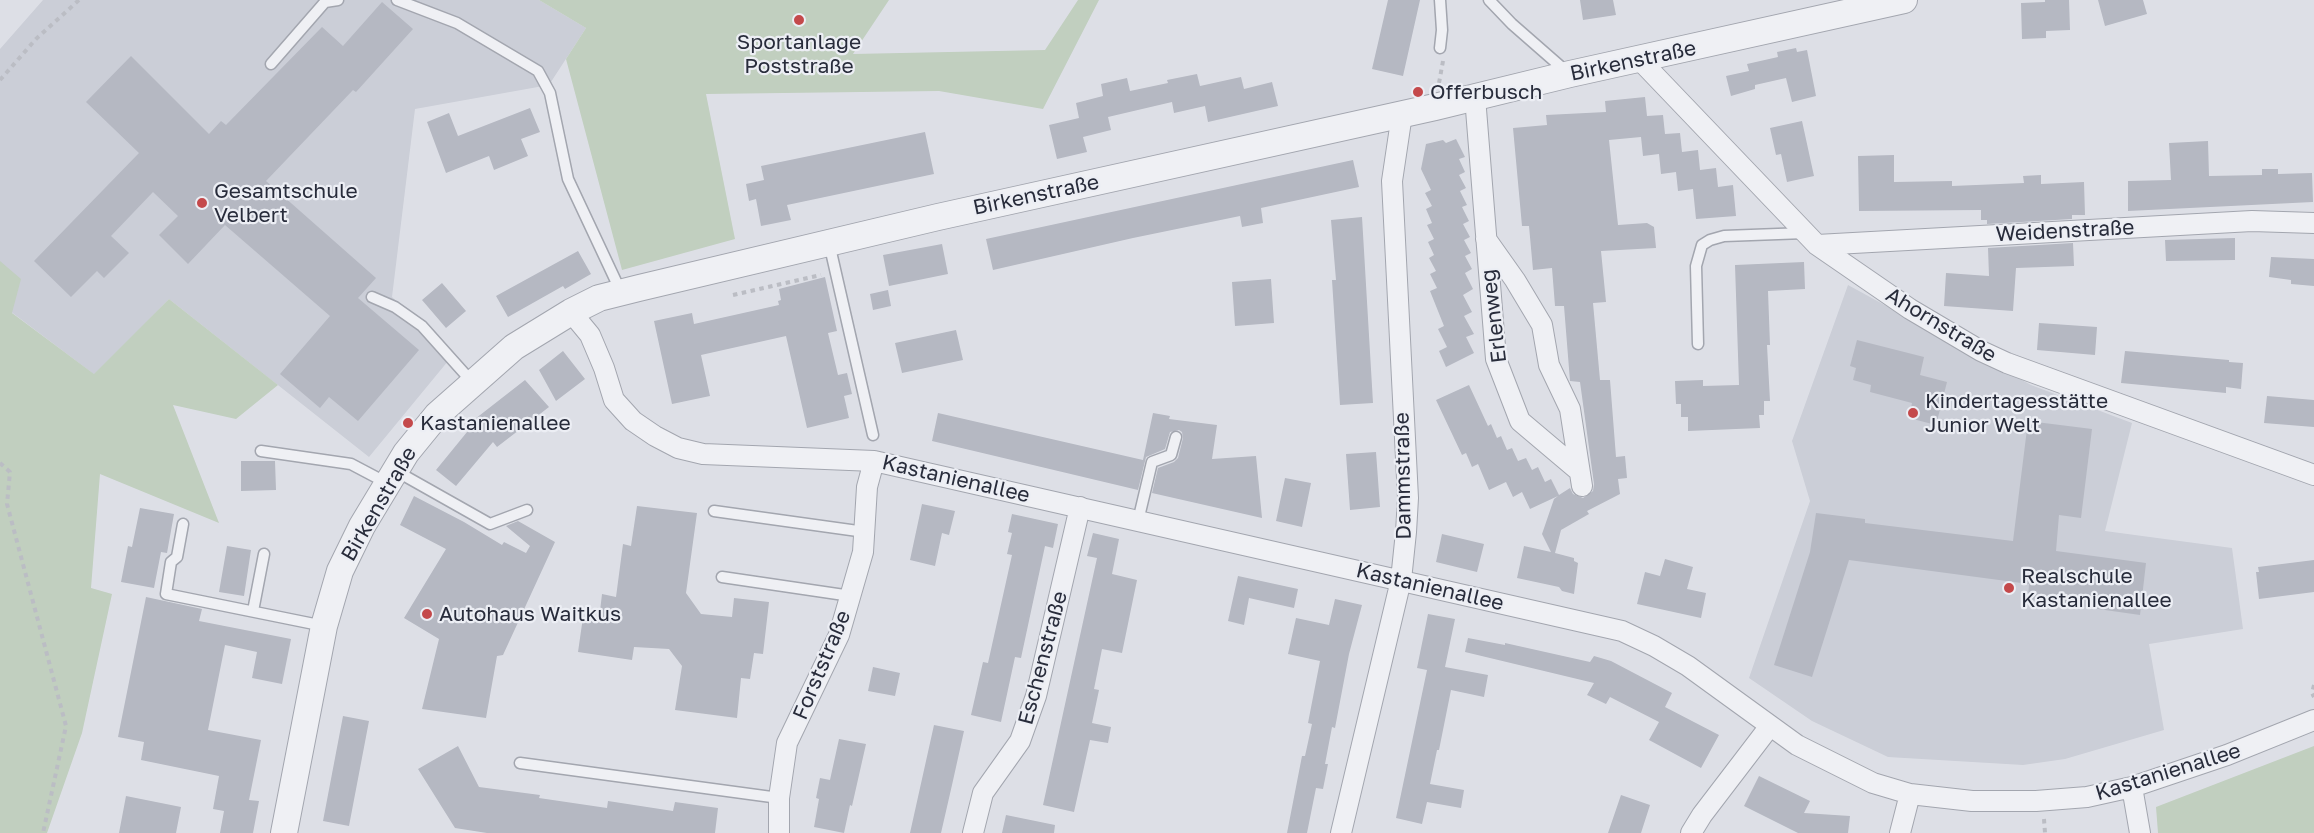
<!DOCTYPE html>
<meta charset="utf-8">
<style>
body{margin:0}
canvas{display:block;background:#dddfe6}
</style>
<canvas width="2314" height="833"></canvas>
<script>
const g = document.querySelector('canvas').getContext('2d');
g.lineJoin = 'round';
function fillPath(path, color) { g.fillStyle = color; g.fill(path, 'evenodd'); }
const shape = rows => new Path2D(rows.map(r => 'M' + r).join(''));
function strokePath(path, color, width, dash) { g.strokeStyle = color; g.lineWidth = width; g.lineCap = dash ? 'butt' : 'round'; g.setLineDash(dash || []); g.stroke(path); }
function write(font, color, halo, rows, align = 'center') {
  g.font = font + ' "Golos Text",sans-serif'; g.lineWidth = 4.5; g.setLineDash([]); g.textBaseline = 'middle'; g.strokeStyle = halo; g.fillStyle = color; for (const [text, x, y, turn = 0] of rows) {
    g.save(); g.translate(x, y); g.rotate((+turn || 0) * Math.PI / 180); g.textAlign = isNaN(turn) ? turn : align; if (halo) g.strokeText(text, 0, 0); g.fillText(text, 0, 0); g.restore();
  }
}
const built = shape([
 [43,0,539,0,586,28,549,85,415,109,392,297,453,355,369,457,169,299,95,375,6,308,0,314,0,49],
 [1848,285,2031,385,2132,423,2105,531,2232,548,2243,629,2149,644,2164,730,2065,759,2023,765,1888,757,1812,721,1749,678,1810,501,1792,441]
]);
const green = shape([
 [539,0,889,0,853,54,1045,50,1078,0,1099,0,1043,109,939,91,706,94,735,239,622,270,566,59,586,28],
 [0,261,21,279,12,313,94,374,169,299,278,385,236,419,173,405,219,523,100,474,91,588,112,594,82,733,47,833,0,833],
 [2314,746,2314,833,2158,833,2156,807]
]);
const building = shape([
 [1388,0,1420,0,1403,76,1372,69],
 [1580,0,1613,0,1616,15,1583,20],
 [2045,0,2069,0,2070,30,2046,31,2046,38,2022,39,2021,3,2045,2],
 [2098,0,2143,0,2147,14,2105,26],
 [382,2,413,29,356,92,353,90,266,181,376,278,358,298,419,350,358,421,329,397,320,408,280,374,330,316,225,225,188,264,159,235,178,216,153,192,111,236,129,253,104,278,97,271,71,297,34,261,139,153,86,102,131,56,209,134,221,121,226,125,322,27,343,46],
 [1796,48,1797,52,1807,50,1816,96,1792,102,1786,78,1755,85,1755,89,1731,96,1726,76,1749,71,1747,64,1778,57,1777,52],
 [1197,74,1200,86,1241,77,1244,89,1272,82,1278,106,1208,122,1205,106,1174,113,1172,102,1108,117,1111,130,1083,137,1087,152,1057,159,1049,125,1079,118,1076,103,1103,96,1101,84,1127,78,1130,91,1168,83,1167,80],
 [1645,97,1647,116,1663,115,1665,134,1680,133,1682,152,1698,150,1700,170,1716,168,1718,187,1733,185,1736,216,1696,219,1693,189,1678,191,1676,172,1661,174,1659,154,1643,156,1641,137,1609,140,1618,225,1647,223,1654,227,1656,248,1601,251,1606,302,1593,303,1600,380,1610,380,1616,457,1625,456,1627,478,1618,479,1620,494,1587,511,1589,514,1561,530,1555,553,1574,558,1574,561,1578,563,1574,594,1562,591,1559,587,1517,578,1524,546,1551,552,1542,534,1554,499,1558,496,1530,509,1522,492,1513,497,1506,482,1489,490,1478,464,1472,467,1466,453,1462,455,1436,400,1469,385,1488,426,1491,424,1497,438,1501,436,1507,450,1512,448,1518,461,1526,458,1532,470,1538,467,1545,482,1551,479,1559,495,1570,488,1573,494,1583,498,1593,491,1594,484,1580,382,1570,381,1564,306,1555,306,1552,268,1533,270,1529,226,1522,226,1513,128,1547,125,1546,115,1606,112,1605,101],
 [530,108,540,132,521,139,528,156,494,170,489,156,446,173,427,122,449,113,458,136],
 [1802,121,1814,176,1787,182,1781,154,1776,155,1770,128],
 [925,132,934,174,787,205,791,220,761,226,756,199,749,201,746,184,764,180,761,166],
 [1456,139,1465,157,1459,159,1465,172,1459,175,1466,188,1460,191,1467,205,1462,207,1469,221,1463,224,1470,237,1464,240,1471,253,1465,256,1472,269,1465,273,1473,289,1463,295,1472,312,1464,316,1474,334,1466,337,1474,353,1446,367,1439,351,1447,347,1438,329,1444,326,1430,291,1437,288,1430,274,1436,271,1429,258,1434,255,1428,242,1434,239,1427,225,1432,223,1426,209,1432,206,1425,193,1431,190,1421,169,1426,144,1443,140,1446,143],
 [2208,141,2209,176,2262,175,2262,169,2278,169,2278,174,2312,173,2313,202,2128,211,2128,181,2171,180,2169,143],
 [1894,155,1894,182,1952,181,1952,186,2024,183,2023,176,2041,175,2041,184,2084,182,2085,215,2072,215,2072,219,1987,224,1987,220,1981,220,1981,210,1859,211,1858,156],
 [1353,160,1359,187,1261,208,1263,223,1242,227,1240,216,1133,238,993,270,986,239],
 [1362,217,1373,403,1340,405,1332,280,1336,280,1331,220],
 [2235,238,2235,260,2166,261,2165,240],
 [2073,243,2074,266,2016,268,2013,311,1944,306,1946,273,1989,276,1988,248],
 [942,244,948,274,889,286,883,255],
 [578,251,591,274,565,289,563,286,508,317,496,296],
 [2271,257,2314,259,2314,286,2291,284,2291,280,2269,277],
 [1804,262,1805,289,1768,291,1770,345,1767,345,1770,401,1764,401,1764,415,1759,415,1760,428,1688,431,1688,417,1681,417,1681,404,1676,404,1675,381,1703,380,1703,386,1739,385,1735,265],
 [825,277,837,331,828,333,838,375,847,373,852,394,844,396,849,418,807,428,786,336,701,355,710,396,672,404,654,321,692,313,694,324,779,305,778,301,781,300,779,289],
 [1271,279,1274,323,1235,326,1232,282],
 [442,283,466,311,446,328,422,300],
 [888,290,891,306,873,310,870,294],
 [2039,323,2097,327,2095,355,2037,350],
 [956,330,963,360,902,373,895,343],
 [1857,340,1924,357,1920,375,1947,382,1936,425,1909,418,1912,403,1870,392,1871,385,1853,380,1856,368,1850,366],
 [563,351,585,379,556,401,539,370],
 [2125,351,2229,360,2229,362,2243,363,2241,389,2226,387,2226,393,2121,383],
 [525,380,549,407,497,447,493,442,456,486,436,470,476,421,475,419],
 [2267,396,2314,400,2314,427,2264,423],
 [938,413,1143,460,1153,413,1170,416,1169,419,1217,425,1212,459,1256,456,1262,518,1152,493,1158,468,1174,462,1178,458,1183,438,1182,432,1179,430,1170,432,1165,449,1146,457,1138,490,932,441],
 [2028,421,2092,429,2081,518,2059,515,2056,551,2146,563,2140,615,2028,599,2029,584,1849,560,1812,677,1774,665,1810,552,1816,513,1865,519,1865,523,2013,541],
 [1376,452,1380,507,1350,510,1346,454],
 [241,461,275,461,276,490,241,491],
 [1285,478,1311,483,1302,527,1276,521],
 [414,496,464,522,502,545,504,542,526,553,530,546,506,526,518,521,555,542,503,655,497,656,486,718,422,709,439,639,404,618,446,549,400,525],
 [922,504,955,511,949,535,942,533,935,566,910,560],
 [637,506,697,513,686,593,701,614,732,617,734,598,769,602,763,654,754,653,750,679,741,678,737,718,675,710,682,666,669,649,634,647,632,660,578,652,583,617,599,620,602,594,616,597,623,544,631,546],
 [140,508,174,514,167,553,161,552,154,588,121,582,128,546,132,547],
 [1012,514,1058,524,1053,548,1045,546,1021,658,1015,657,1001,722,971,715,983,662,988,663,1012,555,1007,554,1012,533,1008,532],
 [1093,533,1119,539,1112,574,1137,580,1122,653,1102,649,1094,689,1099,690,1092,723,1111,727,1108,743,1090,740,1074,812,1043,805,1097,558,1087,556],
 [1442,534,1484,544,1477,572,1436,562],
 [227,546,251,550,244,596,219,592],
 [1665,559,1693,567,1687,589,1706,593,1701,618,1637,604,1645,572,1660,576],
 [2314,560,2314,592,2259,599,2256,572,2259,572,2258,567],
 [1238,576,1298,589,1294,608,1249,598,1244,625,1228,621],
 [146,597,202,609,199,621,291,639,282,684,252,678,257,652,225,645,208,730,261,740,249,800,259,801,253,833,220,833,224,811,213,809,219,776,141,760,144,742,118,737],
 [1335,599,1362,605,1349,654,1335,728,1332,727,1325,764,1328,764,1323,789,1316,788,1307,833,1287,833,1302,756,1305,756,1312,724,1308,723,1320,661,1288,654,1296,618,1329,625],
 [1428,614,1455,619,1445,667,1488,675,1484,697,1451,690,1439,750,1437,750,1430,784,1464,790,1461,808,1427,802,1422,824,1396,818,1427,670,1417,668],
 [1468,638,1505,645,1505,643,1590,662,1594,656,1611,661,1672,693,1665,707,1719,735,1701,768,1649,740,1659,722,1610,697,1606,704,1587,695,1594,683,1465,652],
 [873,667,900,673,895,696,868,691],
 [343,716,369,721,349,826,323,821],
 [934,725,964,731,952,785,941,833,910,833],
 [839,739,866,744,852,806,850,805,844,833,814,827,819,799,816,798,820,778,830,780],
 [458,746,479,787,540,795,539,798,607,808,608,801,673,811,675,802,718,808,715,833,487,833,455,828,418,769],
 [1759,776,1810,801,1804,813,1850,816,1848,833,1798,833,1744,806],
 [1621,795,1650,805,1641,833,1608,833],
 [126,796,181,807,176,833,119,833],
 [1006,815,1055,825,1054,833,1002,833]
]);
const path = shape([
 [0,80,36,39,79,0],
 [1439,83,1443,61],
 [733,295,821,275],
 [0,463,10,472,7,504,66,726,43,833],
 [2314,685,2312,693,2314,697],
 [2044,819,2045,833]
]);
const service = shape([
 [397,0,457,23,538,71,550,93,568,179,621,292],
 [1440,0,1442,30,1440,48],
 [1489,0,1512,24,1568,73],
 [271,64,325,2,338,0],
 [829,243,873,435],
 [372,297,395,307,422,326,473,383],
 [1698,344,1696,266,1702,245,1710,240,1724,236,1805,233],
 [261,451,351,464,387,483],
 [396,471,490,524,527,510],
 [714,511,865,532],
 [1138,521,1152,462,1171,455,1176,437],
 [183,524,177,557,171,562,166,594,324,626],
 [722,577,851,596],
 [253,611,264,554],
 [520,763,779,798]
]);
const minor = shape([
 [1640,60,1817,245,1910,309,1981,351,2007,363,2314,475],
 [1475,97,1496,359,1520,421,1578,470],
 [1486,239,1515,280,1542,325,1549,365,1570,409,1582,486],
 [1817,245,2252,221,2314,223],
 [571,312,590,335,604,368,614,400,633,421,655,436,678,448,703,454,874,461,1622,631,1654,646,1688,666,1797,745,1873,783,1910,794,1972,801,2036,801,2087,797,2132,787,2227,755,2314,720],
 [2132,787,2140,833],
 [779,833,779,798,787,743,839,635,863,552,867,487,874,461],
 [973,833,983,793,1020,741,1036,696,1080,507],
 [1341,833,1401,580,1406,532,1408,498,1392,181,1402,114],
 [1691,833,1702,815,1770,726],
 [1900,833,1910,794]
]);
const tertiary = shape([
 [284,833,324,626,340,571,362,526,406,453,437,415,514,347,571,312,599,298,639,288,938,217,1435,107,1570,74,1904,0]
]);
const markers = [
 [799,20,6,"#c4494b"],
 [1418,92,6,"#c4494b"],
 [202,203,6,"#c4494b"],
 [1913,413,6,"#c4494b"],
 [408,423,6,"#c4494b"],
 [2009,588,6,"#c4494b"],
 [427,614,6,"#c4494b"]
];
const poiNames = [
 ["Sportanlage",799,42,"center"],
 ["Poststraße",799,66,"center"],
 ["Offerbusch",1430,92],
 ["Gesamtschule",214,191],
 ["Velbert",214,215],
 ["Kindertagesstätte",1925,401],
 ["Junior Welt",1925,425],
 ["Kastanienallee",420,423],
 ["Realschule",2021,576],
 ["Kastanienallee",2021,600],
 ["Autohaus Waitkus",439,614]
];
const streetNames = [
 ["Birkenstraße",1633,61,-12],
 ["Birkenstraße",1036,195,-12],
 ["Weidenstraße",2065,231,-3],
 ["Erlenweg",1494,316,-97],
 ["Ahornstraße",1941,325,31],
 ["Dammstraße",1403,476,-91],
 ["Kastanienallee",956,479,13],
 ["Birkenstraße",379,504,-60],
 ["Kastanienallee",1430,587,13],
 ["Eschenstraße",1043,658,-75],
 ["Forststraße",822,665,-67],
 ["Kastanienallee",2168,772,-17]
];
fillPath(built, '#cbced7');
fillPath(green, '#c1cfbf');
fillPath(building, '#b5b8c2');
strokePath(service, '#a3a6af', 13);
strokePath(minor, '#a3a6af', 22);
strokePath(tertiary, '#a3a6af', 28);
strokePath(path, '#bbbdc4', 4, [4.5, 4.5]);
strokePath(service, '#eff0f4', 10);
strokePath(minor, '#eff0f4', 20);
strokePath(tertiary, '#eff0f4', 26);
for (const [x, y, r, color] of markers) { const dot = new Path2D(); dot.arc(x, y, r, 0, 2 * Math.PI); g.fillStyle = color; g.fill(dot); strokePath(dot, '#eceef4', 2); }
write('21px', '#282c3b', '#eceef4', poiNames, 'left');
write('21px', '#282c3b', '#eceef4', streetNames);
</script>
